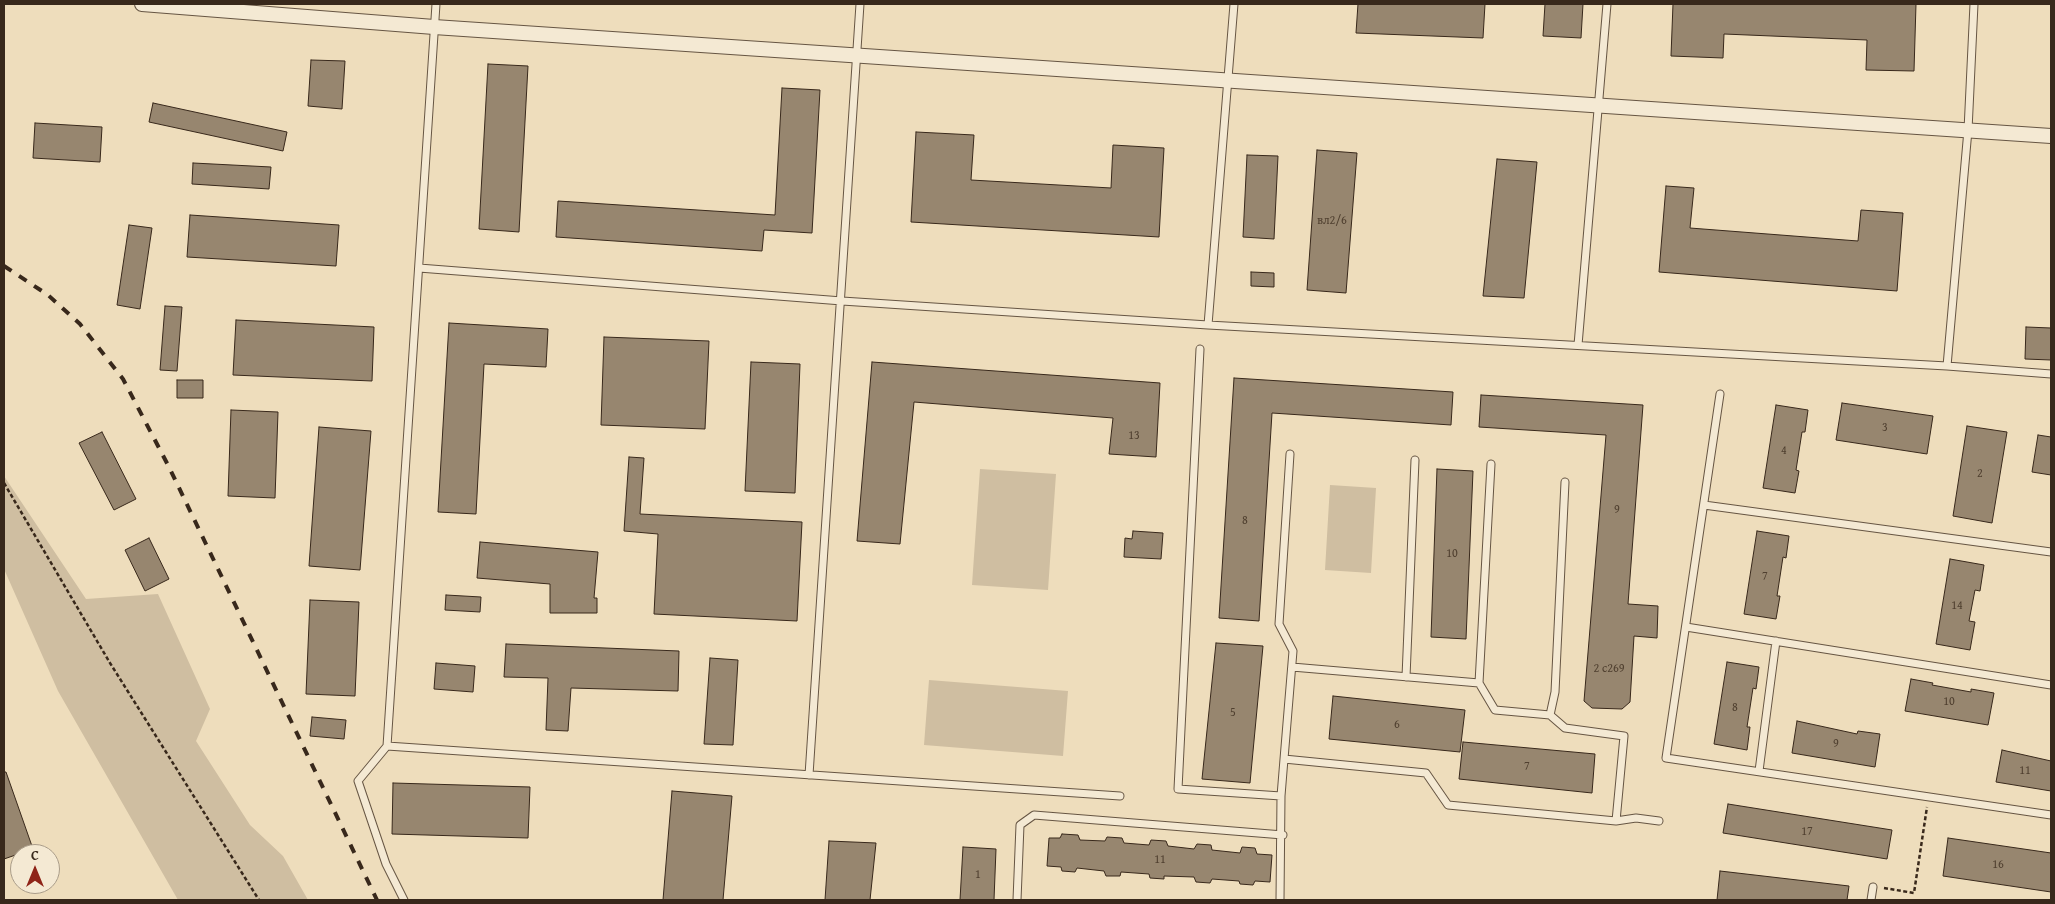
<!DOCTYPE html>
<meta charset="utf-8">
<style>
body{margin:0}
#map{position:relative;width:2055px;height:904px;overflow:hidden;background:#eeddbc;font-family:"Gentium Book Plus",serif}
canvas{display:block}
.frame{position:absolute;inset:0;border:5px solid #38281b;pointer-events:none}
.north{position:absolute;left:10px;top:844px;width:50px;height:50px;box-sizing:border-box;background:#f4e9d3;border:1px solid #a99c89;border-radius:50%;rotate:0deg;font-size:14px;font-weight:700;line-height:20px;text-align:center;color:#38281b}
.north::after{content:'';display:block;margin:auto;width:18px;height:22px;background:#8f2418;clip-path:polygon(50% 0,100% 100%,50% 72%,0 100%)}
</style>
<div id="map">
<canvas width="2055" height="904"></canvas>
<div class="frame"></div>
<div class="north">С</div>
</div>
<script>
const g = document.querySelector('canvas').getContext('2d');
g.lineJoin = 'round';
function fillPath(path, color) { g.fillStyle = color; g.fill(path, 'evenodd'); }
const shape = rows => new Path2D(rows.map(r => 'M' + r).join(''));
function strokePath(path, color, width, dash) { g.strokeStyle = color; g.lineWidth = width; g.lineCap = dash ? 'butt' : 'round'; g.setLineDash(dash || []); g.stroke(path); }
function write(font, color, halo, rows, align = 'center') {
  g.font = font + ' "Gentium Book Plus",serif'; g.lineWidth = 4.5; g.setLineDash([]); g.textBaseline = 'middle'; g.strokeStyle = halo; g.fillStyle = color; for (const [text, x, y, turn = 0] of rows) {
    g.save(); g.translate(x, y); g.rotate((+turn || 0) * Math.PI / 180); g.textAlign = isNaN(turn) ? turn : align; if (halo) g.strokeText(text, 0, 0); g.fillText(text, 0, 0); g.restore();
  }
}
const green = shape([
 [980,469,1056,474,1048,590,972,585],
 [4,476,86,599,158,594,210,709,196,741,250,825,283,856,308,900,178,900,58,691,4,569],
 [1330,485,1376,488,1371,573,1325,570],
 [929,680,1068,691,1063,756,924,745]
]);
const building = shape([
 [1358,4,1485,4,1483,38,1356,33,1358,4],
 [1545,4,1583,4,1581,38,1543,36,1545,4],
 [1673,4,1916,4,1914,71,1866,70,1867,40,1724,34,1723,58,1671,56,1673,4],
 [311,60,345,61,342,109,308,106,311,60],
 [488,64,528,66,519,232,479,229,488,64],
 [782,88,820,90,812,233,764,230,762,251,556,237,558,201,775,215,782,88],
 [153,103,287,132,283,151,149,122,153,103],
 [35,123,102,127,100,162,33,158,35,123],
 [916,132,974,135,971,180,1111,188,1113,145,1164,148,1159,237,911,222,916,132],
 [1317,150,1357,153,1346,293,1307,290,1317,150],
 [1247,155,1278,156,1274,239,1243,237,1247,155],
 [1497,159,1537,162,1524,298,1483,296,1497,159],
 [193,163,271,167,269,189,192,184,193,163],
 [1666,186,1694,188,1690,228,1858,241,1861,210,1903,213,1897,291,1659,272,1666,186],
 [190,215,339,225,336,266,187,257,190,215],
 [129,225,152,228,140,309,117,305,129,225],
 [1251,272,1274,273,1274,287,1251,286,1251,272],
 [165,306,182,307,177,371,160,370,165,306],
 [236,320,374,327,372,381,233,375,236,320],
 [449,323,548,329,546,367,484,364,476,514,438,512,449,323],
 [2026,327,2051,328,2051,360,2025,359,2026,327],
 [604,337,709,341,705,429,601,425,604,337],
 [751,362,800,364,795,493,745,491,751,362],
 [872,362,1160,383,1156,457,1109,454,1113,418,914,402,900,544,857,541,872,362],
 [1234,378,1453,392,1451,425,1272,413,1259,621,1219,618,1234,378],
 [177,380,203,380,203,398,177,398,177,380],
 [1481,395,1643,405,1628,604,1658,606,1657,638,1634,636,1630,702,1622,709,1592,708,1584,701,1606,435,1479,427,1481,395],
 [1842,403,1933,416,1927,454,1836,440,1842,403],
 [1776,405,1808,410,1805,432,1802,432,1796,470,1799,471,1795,493,1763,488,1776,405],
 [231,410,278,412,275,498,228,496,231,410],
 [1967,426,2007,432,1992,523,1953,516,1967,426],
 [319,427,371,431,360,570,309,566,319,427],
 [102,432,136,499,114,510,79,443,102,432],
 [2038,435,2051,437,2051,475,2032,472,2038,435],
 [629,457,644,458,640,514,802,522,797,621,654,614,658,534,624,531,629,457],
 [1437,469,1473,471,1466,639,1431,637,1437,469],
 [1133,531,1163,533,1161,559,1124,557,1125,538,1132,539,1133,531],
 [1757,531,1789,536,1786,558,1783,557,1777,596,1780,596,1776,619,1744,614,1757,531],
 [149,538,169,579,145,591,125,550,149,538],
 [480,542,598,552,594,598,597,598,597,613,550,613,550,584,477,578,480,542],
 [1950,559,1984,565,1980,591,1975,590,1969,621,1975,622,1970,650,1936,644,1950,559],
 [446,595,481,597,480,612,445,610,446,595],
 [310,600,359,602,355,696,306,694,310,600],
 [1216,643,1263,646,1250,783,1202,779,1216,643],
 [506,644,679,651,678,691,571,688,568,731,546,730,548,678,504,677,506,644],
 [710,658,738,660,733,745,704,744,710,658],
 [1727,662,1759,667,1756,689,1753,688,1747,727,1750,727,1747,750,1714,744,1727,662],
 [436,663,475,666,473,692,434,689,436,663],
 [1911,679,1933,683,1932,685,1971,692,1971,689,1994,693,1988,725,1905,711,1911,679],
 [1333,696,1465,710,1460,752,1329,739,1333,696],
 [312,717,346,720,344,739,310,736,312,717],
 [1797,721,1857,734,1858,731,1880,734,1875,767,1792,753,1797,721],
 [1463,742,1595,754,1592,793,1459,779,1463,742],
 [2002,750,2051,761,2051,791,1996,782,2002,750],
 [4,772,6,772,33,849,4,859,4,772],
 [393,783,530,787,528,838,392,834,393,783],
 [672,791,732,796,723,900,663,900,672,791],
 [1728,804,1892,830,1887,859,1723,833,1728,804],
 [1062,834,1078,835,1080,840,1105,841,1107,837,1122,838,1124,843,1149,845,1151,840,1166,841,1168,846,1194,849,1197,844,1211,845,1212,850,1240,853,1242,847,1255,848,1257,854,1272,855,1270,882,1255,881,1253,885,1240,884,1239,881,1212,879,1210,883,1196,882,1194,877,1164,876,1164,879,1150,878,1149,874,1121,872,1120,876,1106,876,1104,871,1077,868,1075,872,1062,871,1061,867,1047,866,1049,838,1060,838,1062,834],
 [1948,838,2051,853,2051,892,1943,876,1948,838],
 [829,841,876,843,870,900,825,900,829,841],
 [963,847,996,849,994,900,960,900,963,847],
 [1720,871,1849,886,1847,900,1717,900,1720,871]
]);
const path = shape([
 [4,483,110,663,259,900],
 [1884,888,1914,893,1927,807]
]);
const lane = shape([
 [436,4,387,746,1120,796],
 [419,268,842,301,1208,325,1947,366,2051,374],
 [1208,325,1234,4],
 [1578,345,1607,4],
 [1200,349,1178,789,1281,796,1284,759,1426,773,1448,805,1616,821,1636,818,1659,821],
 [1947,366,1968,130,1974,4],
 [1720,394,1666,758,2051,815],
 [1704,505,2051,552],
 [1686,627,2051,685],
 [1292,667,1479,683,1495,710,1550,715,1565,728,1624,736,1616,821],
 [1406,677,1415,460],
 [1479,683,1491,464],
 [1550,715,1555,692,1565,482],
 [387,746,358,781,386,864,404,900],
 [1284,759,1293,651,1279,624,1290,454],
 [1759,771,1776,641],
 [809,775,860,4],
 [1017,900,1020,825,1034,815,1283,835],
 [1280,900,1281,796],
 [1871,900,1873,887]
]);
const street = shape([
 [142,4,434,27,2051,136]
]);
const rail = shape([
 [4,266,48,295,80,324,123,379,169,467,377,900]
]);
const numberNames = [
 ["вл2/6",1332,221],
 ["3",1885,428],
 ["13",1134,436],
 ["4",1784,451],
 ["2",1980,474],
 ["9",1617,510],
 ["8",1245,521],
 ["10",1452,554],
 ["7",1765,577],
 ["14",1957,606],
 ["2 с269",1609,669],
 ["10",1949,702],
 ["8",1735,708],
 ["5",1233,713],
 ["6",1397,725],
 ["9",1836,744],
 ["7",1527,767],
 ["11",2025,771],
 ["17",1807,832],
 ["11",1160,860],
 ["16",1998,865],
 ["1",978,875]
];
fillPath(green, '#cfbea1');
fillPath(building, '#97866f');
strokePath(building, '#38281b', 1);
strokePath(lane, '#665543', 9);
strokePath(street, '#665543', 16);
strokePath(path, '#38281b', 2.5, [4, 2.5]);
strokePath(lane, '#f4e9d3', 7);
strokePath(street, '#f4e9d3', 14);
strokePath(rail, '#38281b', 4, [9, 9]);
write('12px', '#504030', null, numberNames);
</script>
